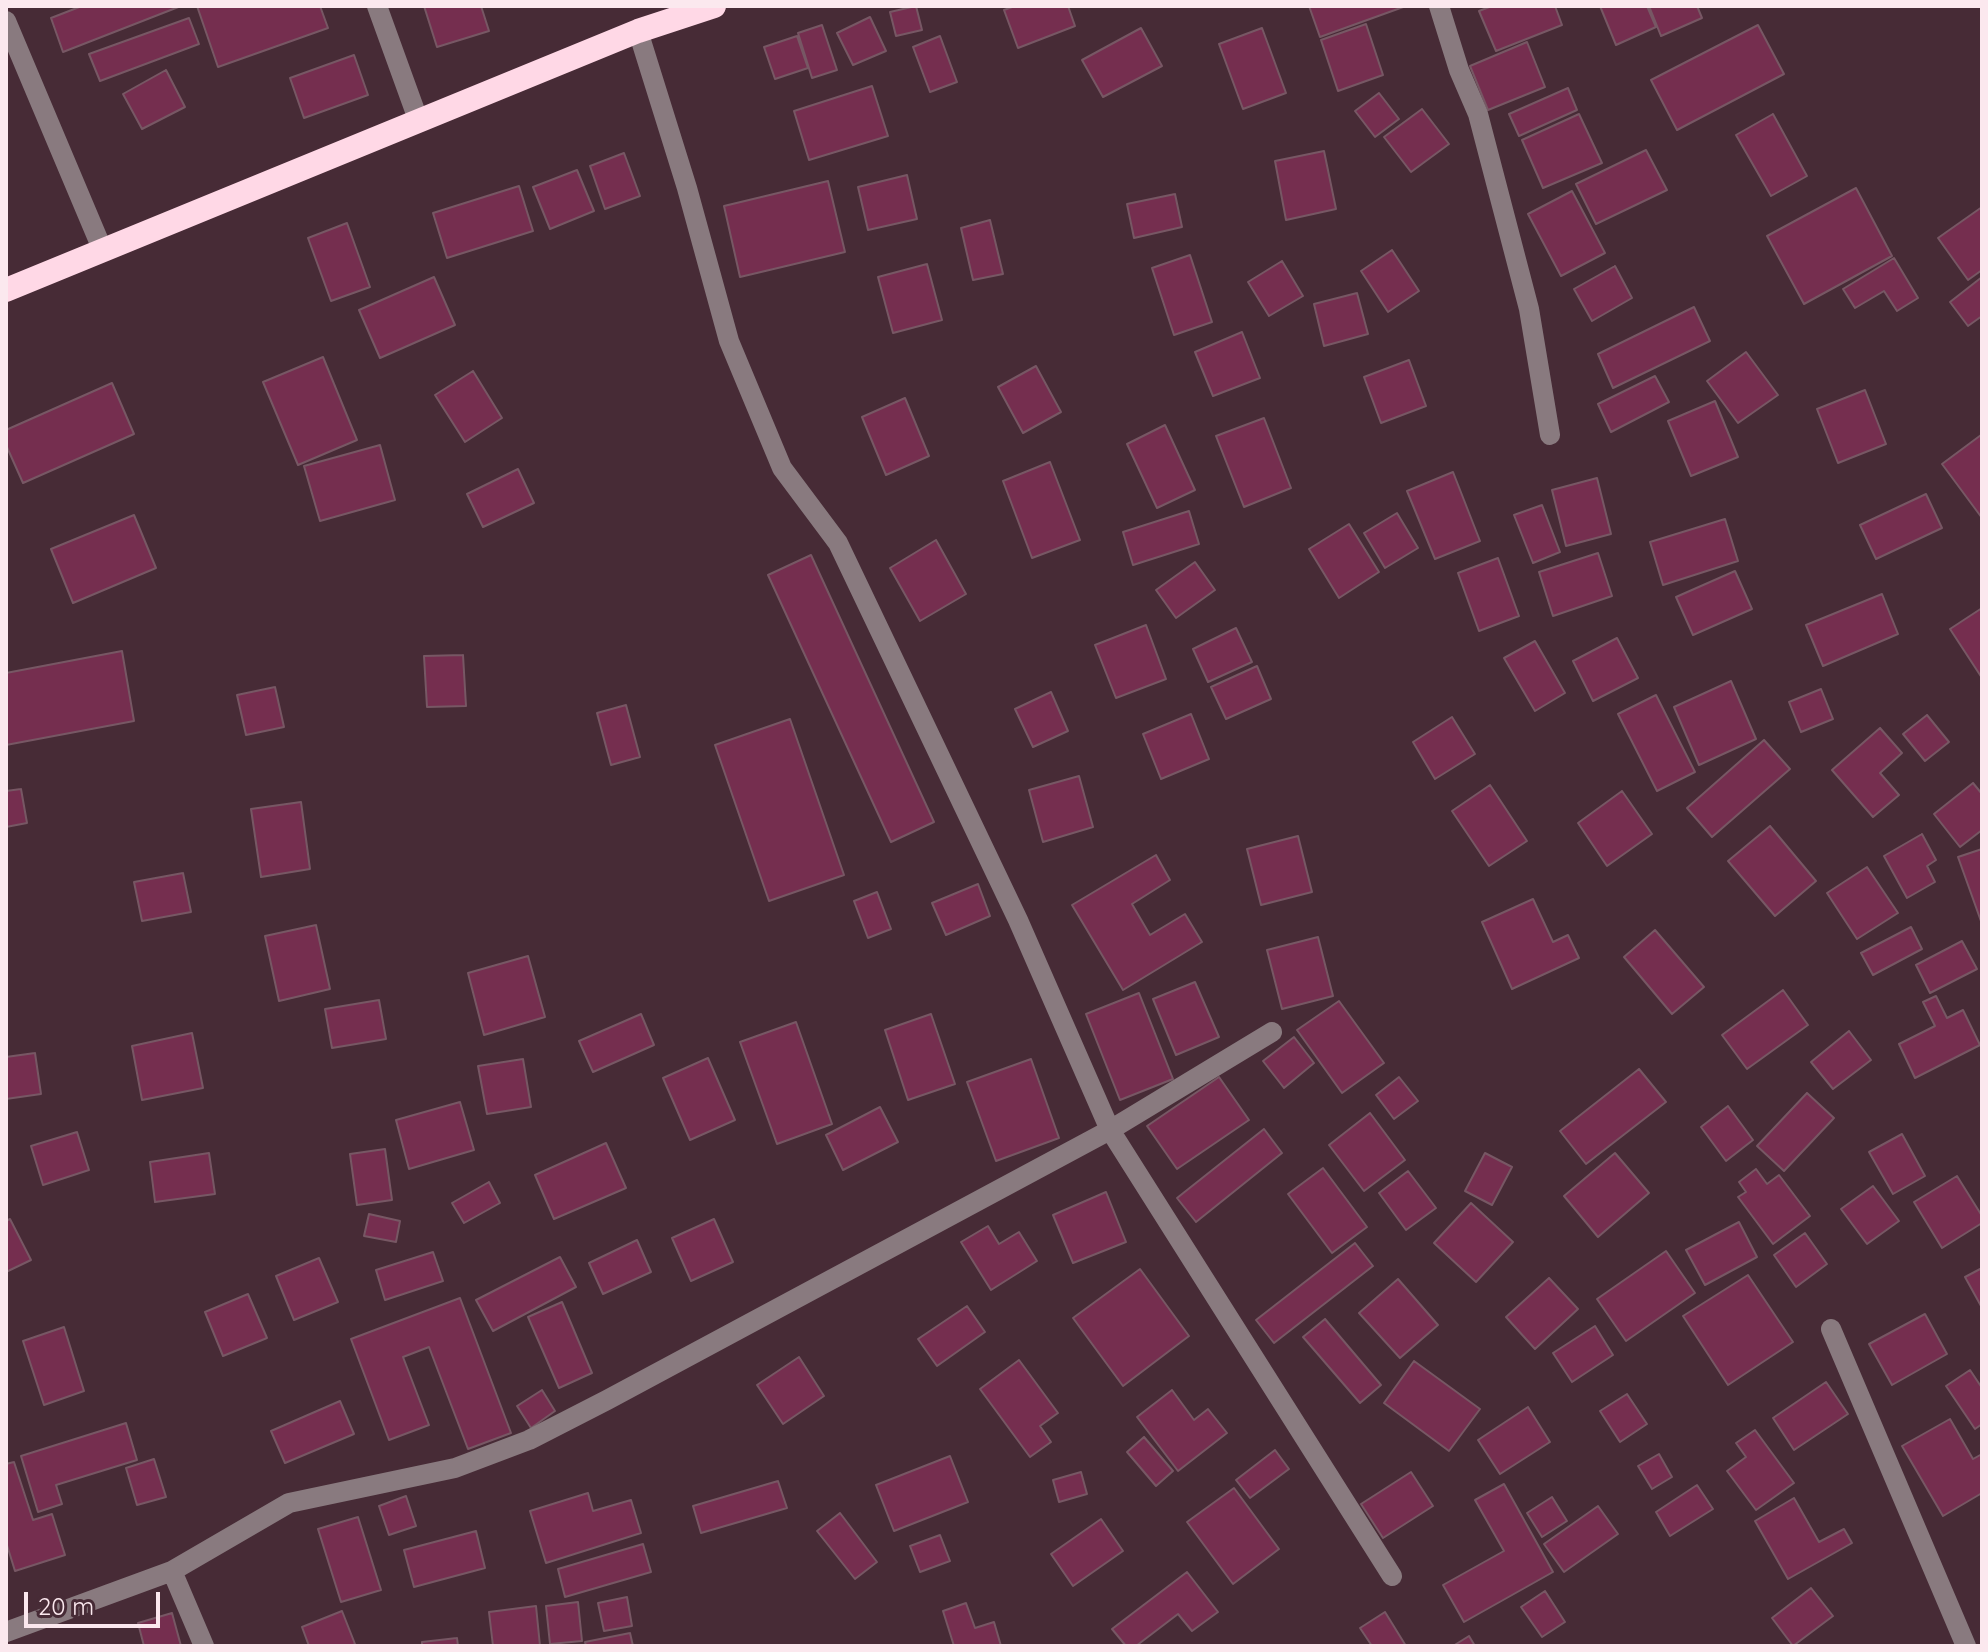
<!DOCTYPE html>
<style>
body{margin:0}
#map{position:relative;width:1988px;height:1652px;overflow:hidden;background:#472b36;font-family:Quicksand,sans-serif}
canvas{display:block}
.frame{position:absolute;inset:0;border:8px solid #fbe8ee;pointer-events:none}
.scale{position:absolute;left:24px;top:1592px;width:136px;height:36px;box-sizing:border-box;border:4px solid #fbe8ee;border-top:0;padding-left:10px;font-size:24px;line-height:28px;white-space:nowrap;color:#fbe8ee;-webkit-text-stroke:6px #472b36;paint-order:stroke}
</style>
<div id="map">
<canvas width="1988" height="1652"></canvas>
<div class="frame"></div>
<div class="scale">20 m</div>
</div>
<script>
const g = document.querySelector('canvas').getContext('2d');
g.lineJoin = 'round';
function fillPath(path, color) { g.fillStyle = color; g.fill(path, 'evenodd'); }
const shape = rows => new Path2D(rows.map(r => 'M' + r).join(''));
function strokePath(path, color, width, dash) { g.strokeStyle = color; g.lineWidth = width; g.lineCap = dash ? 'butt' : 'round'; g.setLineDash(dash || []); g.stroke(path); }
const building = shape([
 [82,6,181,6,63,52,51,18,82,6],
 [197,6,320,6,328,28,218,67,197,6],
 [424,6,481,6,489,31,437,47,424,6],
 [916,6,922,30,896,36,890,12,916,6],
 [1015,6,1068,6,1075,26,1018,48,1004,10,1015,6],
 [1309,6,1406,6,1320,37,1309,6],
 [1492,6,1555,6,1562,25,1496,51,1479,11,1492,6],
 [1600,6,1647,6,1656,27,1616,45,1600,6],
 [1649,6,1697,6,1702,18,1661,36,1649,6],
 [870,17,886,51,853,65,837,33,870,17],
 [189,18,199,44,100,81,89,54,189,18],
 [1366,24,1383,75,1338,91,1321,40,1366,24],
 [822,25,837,70,812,78,798,33,822,25],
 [1758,25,1784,74,1677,130,1651,80,1758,25],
 [1141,28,1162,66,1103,97,1082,60,1141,28],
 [1262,28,1286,93,1243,109,1219,44,1262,28],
 [797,36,808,68,775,79,764,47,797,36],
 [940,36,957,82,930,92,913,47,940,36],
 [1527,42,1545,87,1488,110,1470,66,1527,42],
 [354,55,368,95,304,118,290,78,354,55],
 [166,70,185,107,142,129,123,94,166,70],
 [872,86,888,136,809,160,794,111,872,86],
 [1568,88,1577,110,1519,136,1509,114,1568,88],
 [1379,93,1399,119,1375,137,1355,111,1379,93],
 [1422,109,1449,144,1411,172,1384,137,1422,109],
 [1579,114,1602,163,1543,188,1522,140,1579,114],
 [1773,114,1807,176,1771,196,1736,135,1773,114],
 [1646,150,1667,190,1596,224,1576,184,1646,150],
 [1324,151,1336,209,1286,220,1275,161,1324,151],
 [624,153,640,196,605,209,590,166,624,153],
 [577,170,594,211,550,229,533,187,577,170],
 [907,175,917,219,868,230,858,187,907,175],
 [828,181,845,252,740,277,724,206,828,181],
 [519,186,533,231,447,258,433,213,519,186],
 [1856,188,1892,256,1804,304,1767,236,1856,188],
 [1572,191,1605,253,1561,276,1528,214,1572,191],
 [1175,194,1182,227,1134,238,1127,204,1175,194],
 [1982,207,1982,270,1968,280,1938,238,1982,207],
 [990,220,1003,274,973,280,961,228,990,220],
 [347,223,370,287,331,301,308,238,347,223],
 [1392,250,1419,291,1388,312,1361,271,1392,250],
 [1190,255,1212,322,1174,335,1152,268,1190,255],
 [1894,258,1918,298,1897,311,1884,291,1855,308,1843,289,1894,258],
 [1282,261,1303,296,1269,316,1248,282,1282,261],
 [927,264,942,320,893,333,878,277,927,264],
 [1615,266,1632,298,1592,321,1574,289,1615,266],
 [434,277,455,325,380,358,359,310,434,277],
 [1982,277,1982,316,1968,326,1950,302,1982,277],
 [1357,293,1368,334,1324,346,1314,304,1357,293],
 [1694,307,1710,341,1613,388,1598,354,1694,307],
 [1242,332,1260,378,1213,396,1195,352,1242,332],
 [1746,352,1778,395,1738,423,1707,381,1746,352],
 [323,357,357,440,298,465,263,382,323,357],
 [1409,360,1426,406,1381,423,1364,377,1409,360],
 [1036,366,1061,412,1023,433,998,387,1036,366],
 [473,371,502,418,465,442,435,395,473,371],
 [1655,376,1669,402,1611,432,1598,404,1655,376],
 [112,383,134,434,23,483,6,445,6,430,112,383],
 [1865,390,1886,444,1838,463,1817,409,1865,390],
 [905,398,929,456,886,475,862,417,905,398],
 [1715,401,1738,457,1691,476,1668,421,1715,401],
 [1264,418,1291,488,1244,507,1216,436,1264,418],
 [1165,425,1195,490,1157,508,1127,444,1165,425],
 [1981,435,1982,436,1982,518,1942,464,1981,435],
 [380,445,395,500,320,521,304,466,380,445],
 [1050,462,1080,540,1032,558,1003,481,1050,462],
 [518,469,534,503,483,527,467,494,518,469],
 [1453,472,1480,541,1435,559,1407,491,1453,472],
 [1597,478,1611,534,1566,546,1552,490,1597,478],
 [1926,494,1942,528,1876,559,1860,525,1926,494],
 [1542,505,1560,552,1533,563,1514,515,1542,505],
 [1189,511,1199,544,1133,565,1123,532,1189,511],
 [1397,513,1418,548,1385,568,1364,533,1397,513],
 [134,515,156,568,73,603,51,549,134,515],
 [1725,519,1738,561,1663,585,1650,542,1725,519],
 [1349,524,1379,572,1339,598,1309,549,1349,524],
 [936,540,966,594,920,621,890,568,936,540],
 [1598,553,1612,596,1553,616,1539,572,1598,553],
 [811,555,934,822,891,842,768,575,811,555],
 [1498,558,1519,616,1479,631,1458,573,1498,558],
 [1195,562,1215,590,1176,618,1156,590,1195,562],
 [1735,571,1752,609,1693,635,1676,597,1735,571],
 [1882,594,1898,634,1823,666,1806,625,1882,594],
 [1982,608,1982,678,1950,629,1982,608],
 [1146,625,1166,679,1116,698,1095,645,1146,625],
 [1236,628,1252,662,1208,682,1193,649,1236,628],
 [1617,638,1638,678,1593,701,1573,661,1617,638],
 [1535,641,1565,693,1535,711,1504,658,1535,641],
 [122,651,134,721,6,745,6,673,122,651],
 [463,655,466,706,427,707,424,656,463,655],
 [1257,666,1271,699,1226,719,1211,687,1257,666],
 [1731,681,1756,739,1699,765,1674,707,1731,681],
 [275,687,284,727,246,735,237,695,275,687],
 [1821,689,1833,719,1801,732,1789,702,1821,689],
 [1051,692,1068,731,1033,747,1015,709,1051,692],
 [1656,695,1695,772,1657,791,1618,714,1656,695],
 [626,705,640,757,611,765,597,713,626,705],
 [1191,714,1209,759,1161,779,1143,734,1191,714],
 [1927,715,1949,742,1925,761,1903,734,1927,715],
 [1452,717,1475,754,1435,779,1413,742,1452,717],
 [790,719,844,875,769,901,715,745,790,719],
 [1880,728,1902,753,1880,773,1899,795,1873,817,1832,770,1880,728],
 [1764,740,1790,769,1712,837,1687,808,1764,740],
 [1079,776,1093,827,1043,842,1029,790,1079,776],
 [1973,783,1982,794,1982,830,1960,847,1934,814,1973,783],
 [1490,785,1527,841,1489,866,1452,811,1490,785],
 [21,789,27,823,6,827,6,791,21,789],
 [1622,791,1652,834,1607,866,1578,823,1622,791],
 [301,802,310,869,261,877,251,809,301,802],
 [1770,826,1816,881,1775,916,1728,861,1770,826],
 [1922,834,1936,860,1927,866,1935,882,1907,898,1884,856,1922,834],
 [1298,836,1312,892,1261,905,1247,849,1298,836],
 [1982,849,1982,924,1958,857,1982,849],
 [1156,855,1170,880,1132,904,1150,935,1185,914,1202,942,1123,990,1072,905,1156,855],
 [1867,867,1898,913,1857,939,1827,893,1867,867],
 [183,873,191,912,142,921,134,882,183,873],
 [978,884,990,916,946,935,932,903,978,884],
 [877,892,891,929,868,938,854,901,877,892],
 [1533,899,1553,942,1568,935,1579,958,1512,989,1482,922,1533,899],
 [316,925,330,989,279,1001,265,936,316,925],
 [1911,927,1922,949,1873,975,1861,953,1911,927],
 [1655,930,1704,987,1672,1014,1624,957,1655,930],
 [1318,937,1333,996,1282,1009,1267,950,1318,937],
 [1962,941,1977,969,1930,993,1916,965,1962,941],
 [528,956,545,1017,484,1035,468,973,528,956],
 [1195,982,1219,1037,1176,1055,1153,999,1195,982],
 [1783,990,1808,1025,1747,1069,1722,1035,1783,990],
 [1139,993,1173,1079,1120,1100,1086,1014,1139,993],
 [1936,996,1947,1018,1963,1010,1980,1045,1915,1078,1899,1044,1935,1026,1923,1002,1936,996],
 [379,1000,386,1039,332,1048,325,1009,379,1000],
 [1339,1001,1384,1063,1342,1093,1297,1030,1339,1001],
 [641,1014,654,1045,593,1072,579,1041,641,1014],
 [931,1014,955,1084,908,1100,885,1030,931,1014],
 [796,1022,832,1124,777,1144,740,1042,796,1022],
 [1849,1031,1871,1060,1833,1089,1811,1062,1849,1031],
 [192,1033,203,1088,142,1100,132,1046,192,1033],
 [1294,1037,1314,1063,1284,1088,1263,1061,1294,1037],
 [35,1053,41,1094,6,1099,6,1057,35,1053],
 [708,1058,735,1120,690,1140,663,1078,708,1058],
 [523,1059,531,1107,487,1114,478,1066,523,1059],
 [1031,1059,1059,1138,996,1161,967,1082,1031,1059],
 [1639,1069,1666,1102,1586,1164,1560,1131,1639,1069],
 [1219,1077,1249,1120,1177,1169,1147,1126,1219,1077],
 [1399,1077,1418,1101,1394,1119,1376,1095,1399,1077],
 [1807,1093,1834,1118,1784,1171,1757,1146,1807,1093],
 [460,1102,474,1150,409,1169,396,1120,460,1102],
 [1728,1106,1753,1140,1726,1161,1701,1127,1728,1106],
 [880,1107,898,1142,843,1170,826,1135,880,1107],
 [1370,1113,1405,1160,1364,1191,1329,1145,1370,1113],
 [1264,1129,1282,1153,1196,1222,1177,1198,1264,1129],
 [77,1132,89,1170,43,1185,31,1146,77,1132],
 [1902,1134,1925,1176,1893,1194,1869,1152,1902,1134],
 [606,1143,626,1188,554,1219,535,1175,606,1143],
 [385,1149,392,1200,357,1205,350,1154,385,1149],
 [209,1153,215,1194,155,1202,150,1162,209,1153],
 [1485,1153,1512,1167,1492,1205,1465,1191,1485,1153],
 [1615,1153,1649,1193,1598,1237,1564,1196,1615,1153],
 [1323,1168,1367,1227,1332,1253,1288,1194,1323,1168],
 [1756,1169,1767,1184,1779,1175,1810,1216,1773,1244,1738,1197,1746,1192,1739,1182,1756,1169],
 [1408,1171,1436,1208,1406,1230,1379,1193,1408,1171],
 [1957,1176,1982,1216,1982,1223,1942,1248,1914,1202,1957,1176],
 [489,1182,500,1203,464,1223,452,1203,489,1182],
 [1873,1186,1899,1221,1867,1244,1841,1209,1873,1186],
 [1106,1192,1126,1242,1073,1263,1053,1215,1106,1192],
 [1471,1203,1513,1242,1476,1282,1434,1243,1471,1203],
 [369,1214,400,1221,396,1242,364,1236,369,1214],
 [10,1219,31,1260,6,1272,6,1221,10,1219],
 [714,1219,733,1262,691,1281,672,1238,714,1219],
 [1739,1222,1757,1257,1705,1285,1686,1250,1739,1222],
 [988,1226,999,1244,1019,1232,1037,1261,991,1290,961,1242,988,1226],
 [1805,1233,1827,1264,1796,1287,1774,1255,1805,1233],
 [637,1240,651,1272,603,1294,589,1263,637,1240],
 [1355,1243,1373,1266,1274,1343,1256,1320,1355,1243],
 [1666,1251,1695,1293,1626,1341,1597,1299,1666,1251],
 [433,1252,443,1281,385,1300,376,1270,433,1252],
 [560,1257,576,1287,493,1331,476,1300,560,1257],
 [319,1258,338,1302,294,1320,276,1276,319,1258],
 [1982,1268,1982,1306,1981,1306,1965,1277,1982,1268],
 [1140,1269,1189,1336,1123,1386,1073,1318,1140,1269],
 [1748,1275,1793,1342,1728,1385,1683,1316,1748,1275],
 [1549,1278,1578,1309,1535,1349,1506,1317,1549,1278],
 [1398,1279,1438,1325,1400,1358,1359,1313,1398,1279],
 [248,1294,267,1338,223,1356,205,1312,248,1294],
 [460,1298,511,1433,468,1449,429,1347,403,1357,429,1425,389,1440,351,1339,460,1298],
 [562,1302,592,1373,559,1388,528,1317,562,1302],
 [967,1306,985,1332,937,1366,918,1339,967,1306],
 [1925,1314,1947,1354,1892,1385,1869,1344,1925,1314],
 [1325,1319,1381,1385,1360,1403,1303,1337,1325,1319],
 [1595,1326,1613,1355,1572,1382,1553,1353,1595,1326],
 [64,1327,84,1391,44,1405,23,1341,64,1327],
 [799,1357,824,1396,783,1424,757,1385,799,1357],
 [1019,1360,1058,1413,1040,1426,1051,1442,1030,1457,980,1389,1019,1360],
 [1414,1361,1480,1409,1449,1451,1384,1403,1414,1361],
 [1970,1370,1982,1388,1982,1424,1975,1429,1946,1386,1970,1370],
 [1826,1382,1848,1414,1794,1450,1773,1418,1826,1382],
 [542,1390,555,1411,531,1428,517,1406,542,1390],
 [1172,1390,1194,1420,1208,1409,1227,1433,1178,1471,1137,1417,1172,1390],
 [1627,1394,1647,1424,1620,1442,1600,1411,1627,1394],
 [340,1401,354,1434,285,1463,271,1431,340,1401],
 [1528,1407,1550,1442,1500,1474,1478,1440,1528,1407],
 [1950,1419,1973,1459,1982,1454,1982,1493,1943,1516,1902,1446,1950,1419],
 [126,1423,137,1460,56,1485,62,1504,38,1512,21,1456,126,1423],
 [1755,1430,1794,1483,1756,1510,1727,1471,1746,1457,1736,1443,1755,1430],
 [1144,1437,1173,1471,1156,1486,1127,1452,1144,1437],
 [1275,1450,1289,1469,1250,1498,1236,1480,1275,1450],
 [1659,1454,1672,1477,1652,1489,1638,1466,1659,1454],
 [950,1456,968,1502,894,1531,876,1485,950,1456],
 [154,1459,166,1497,137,1505,126,1468,154,1459],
 [14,1462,33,1520,52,1514,65,1555,15,1571,6,1542,6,1464,14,1462],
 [1081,1472,1087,1494,1059,1502,1053,1480,1081,1472],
 [1411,1472,1433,1506,1383,1538,1361,1504,1411,1472],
 [778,1481,787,1508,701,1533,693,1506,778,1481],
 [1504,1484,1553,1572,1464,1622,1443,1585,1504,1551,1475,1500,1504,1484],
 [1697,1485,1713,1509,1670,1536,1656,1512,1697,1485],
 [1234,1488,1279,1549,1233,1584,1187,1522,1234,1488],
 [588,1493,593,1511,631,1500,641,1533,546,1563,530,1511,588,1493],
 [406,1496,416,1526,389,1535,379,1506,406,1496],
 [1552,1497,1567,1521,1542,1537,1527,1513,1552,1497],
 [1794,1498,1819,1542,1844,1529,1852,1543,1788,1579,1755,1521,1794,1498],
 [1598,1506,1618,1534,1564,1572,1544,1544,1598,1506],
 [840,1513,877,1562,855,1579,817,1531,840,1513],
 [358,1517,381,1590,341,1602,318,1529,358,1517],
 [1101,1519,1123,1551,1073,1586,1051,1554,1101,1519],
 [476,1531,485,1568,414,1587,404,1550,476,1531],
 [940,1535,950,1561,920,1572,910,1546,940,1535],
 [643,1544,651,1572,565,1597,558,1569,643,1544],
 [1187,1572,1218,1612,1192,1631,1178,1614,1136,1646,1126,1646,1112,1629,1187,1572],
 [1811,1588,1833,1616,1793,1646,1772,1618,1811,1588],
 [1545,1591,1565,1622,1542,1637,1521,1607,1545,1591],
 [627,1597,632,1626,604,1631,598,1603,627,1597],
 [578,1602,582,1641,550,1644,546,1606,578,1602],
 [966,1603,975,1628,994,1622,1001,1646,954,1646,943,1611,966,1603],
 [536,1606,540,1646,493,1646,489,1612,536,1606],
 [342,1611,355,1644,351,1646,309,1646,302,1627,342,1611],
 [1385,1612,1406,1646,1372,1646,1360,1628,1385,1612],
 [172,1613,181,1646,144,1646,138,1623,172,1613],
 [630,1633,633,1646,586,1646,585,1642,630,1633],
 [1469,1636,1475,1646,1453,1646,1469,1636],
 [457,1638,458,1646,422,1646,422,1642,457,1638]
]);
const minor = shape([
 [377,6,419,122],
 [1439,6,1459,70,1478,114,1529,309,1550,435],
 [6,21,103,251],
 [638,31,687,188,729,341,782,468,838,543,1018,920,1110,1130,1392,1576],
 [1831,1329,1966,1646],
 [172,1571,204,1646],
 [6,1632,172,1571,289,1503,455,1468,529,1440,607,1400,1110,1130,1272,1032]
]);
const highway = shape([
 [6,290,638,31,714,6]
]);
fillPath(building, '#752e4f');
strokePath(building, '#775764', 2);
strokePath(minor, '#897a7f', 20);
strokePath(highway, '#ffd8e6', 24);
</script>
